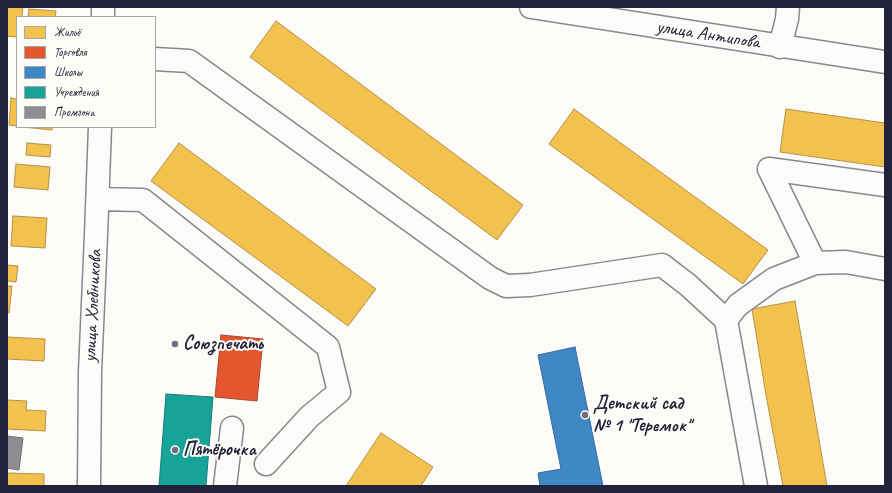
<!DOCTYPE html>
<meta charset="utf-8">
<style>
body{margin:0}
#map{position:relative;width:892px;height:493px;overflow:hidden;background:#fcfbf8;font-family:Caveat,sans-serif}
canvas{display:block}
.frame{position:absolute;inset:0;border:8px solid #22223b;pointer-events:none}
.legend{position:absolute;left:16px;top:16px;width:140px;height:112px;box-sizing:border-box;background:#fdfcf7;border:1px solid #a5a5ac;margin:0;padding:5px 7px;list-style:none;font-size:12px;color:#22223b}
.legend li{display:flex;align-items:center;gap:8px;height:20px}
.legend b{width:20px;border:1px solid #a5a5ac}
</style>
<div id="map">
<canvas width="892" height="493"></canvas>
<div class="frame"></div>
<ul class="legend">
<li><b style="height:11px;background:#f2c14e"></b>Жильё</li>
<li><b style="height:11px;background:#e4572e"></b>Торговля</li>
<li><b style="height:11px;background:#3f88c5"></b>Школы</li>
<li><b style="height:11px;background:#17a398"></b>Учреждения</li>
<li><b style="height:11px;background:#8d8d92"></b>Промзона</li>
</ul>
</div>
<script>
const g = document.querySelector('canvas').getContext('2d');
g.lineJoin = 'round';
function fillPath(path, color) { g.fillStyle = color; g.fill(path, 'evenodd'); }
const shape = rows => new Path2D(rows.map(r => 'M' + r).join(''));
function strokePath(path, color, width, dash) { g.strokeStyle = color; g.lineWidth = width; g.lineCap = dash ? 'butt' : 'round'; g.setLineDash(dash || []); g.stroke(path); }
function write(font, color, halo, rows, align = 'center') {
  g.font = font + ' Caveat,sans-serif'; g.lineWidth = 4; g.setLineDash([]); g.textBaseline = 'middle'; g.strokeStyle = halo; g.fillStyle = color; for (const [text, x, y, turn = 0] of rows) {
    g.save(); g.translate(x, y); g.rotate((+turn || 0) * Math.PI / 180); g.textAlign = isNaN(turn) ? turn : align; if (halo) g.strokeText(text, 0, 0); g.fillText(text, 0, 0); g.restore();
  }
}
const homes = shape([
 [7,7,23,7,22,17,17,17,17,37,7,36,7,7],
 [29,9,56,11,55,17,28,17,29,9],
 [276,21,523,205,497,240,250,57,276,21],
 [11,98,17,99,17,126,9,125,11,98],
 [574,109,768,250,743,284,549,144,574,109],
 [786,109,885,123,885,167,780,152,786,109],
 [23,127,52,127,52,130,23,127],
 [27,143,51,145,50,157,26,155,27,143],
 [179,143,376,289,348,326,151,181,179,143],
 [16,164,50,167,48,190,14,187,16,164],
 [13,216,47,218,45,248,11,246,13,216],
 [7,265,18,266,16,282,7,281,7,265],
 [7,286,12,286,9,313,7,313,7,286],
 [795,301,827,486,783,486,766,395,752,309,795,301],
 [7,337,45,339,44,361,7,359,7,337],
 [7,400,27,401,26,410,46,411,45,431,7,429,7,400],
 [381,433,433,467,421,486,346,486,381,433],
 [7,473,44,474,44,486,7,486,7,473]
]);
const shops = shape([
 [221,335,263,339,257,401,215,397,221,335]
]);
const schools = shape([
 [575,347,603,486,540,486,538,473,561,469,538,355,575,347]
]);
const public = shape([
 [166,394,213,397,206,486,159,486,166,394]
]);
const industry = shape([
 [7,436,23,438,19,470,7,468,7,436]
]);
const minor = shape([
 [103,17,103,7],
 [780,47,787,19,788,7],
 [155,59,189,61,490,278,506,286,530,285,662,265,688,285,726,320,756,486],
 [769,169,885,185],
 [769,169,815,263],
 [98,199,143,200,328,347,339,392,309,417,266,464],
 [726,320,738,305,774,279,815,263,846,262,885,269],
 [89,486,90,372,96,235,100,127],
 [225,486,232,428]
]);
const major = shape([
 [531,7,885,62]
]);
const markers = [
 [175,344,4,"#6e6e7d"],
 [585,415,4,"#6e6e7d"],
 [175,450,4,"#6e6e7d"]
];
const streetNames = [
 ["улица Антипова",708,35,9],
 ["улица Хлебникова",93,306,-87]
];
const poiNames = [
 ["Союзпечать",183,344],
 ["Детский сад",593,404],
 ["№ 1 \"Теремок\"",593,426],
 ["Пятёрочка",183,450]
];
fillPath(homes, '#f2c14e');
strokePath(homes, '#b49148', 1);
fillPath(shops, '#e4572e');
strokePath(shops, '#aa4732', 1);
fillPath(schools, '#3f88c5');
strokePath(schools, '#36699c', 1);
fillPath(public, '#17a398');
strokePath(public, '#1a7c7c', 1);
fillPath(industry, '#8d8d92');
strokePath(industry, '#6d6d78', 1);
strokePath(minor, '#88888c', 25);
strokePath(major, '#88888c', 25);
strokePath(minor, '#fbfbf9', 22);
strokePath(major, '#fbfbf9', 22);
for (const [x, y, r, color] of markers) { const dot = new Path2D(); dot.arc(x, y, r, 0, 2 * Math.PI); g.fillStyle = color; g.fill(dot); strokePath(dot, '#fdfcf7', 1.5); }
write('19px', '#22223b', '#fdfcf7', streetNames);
write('bold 19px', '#22223b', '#fdfcf7', poiNames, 'left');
</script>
